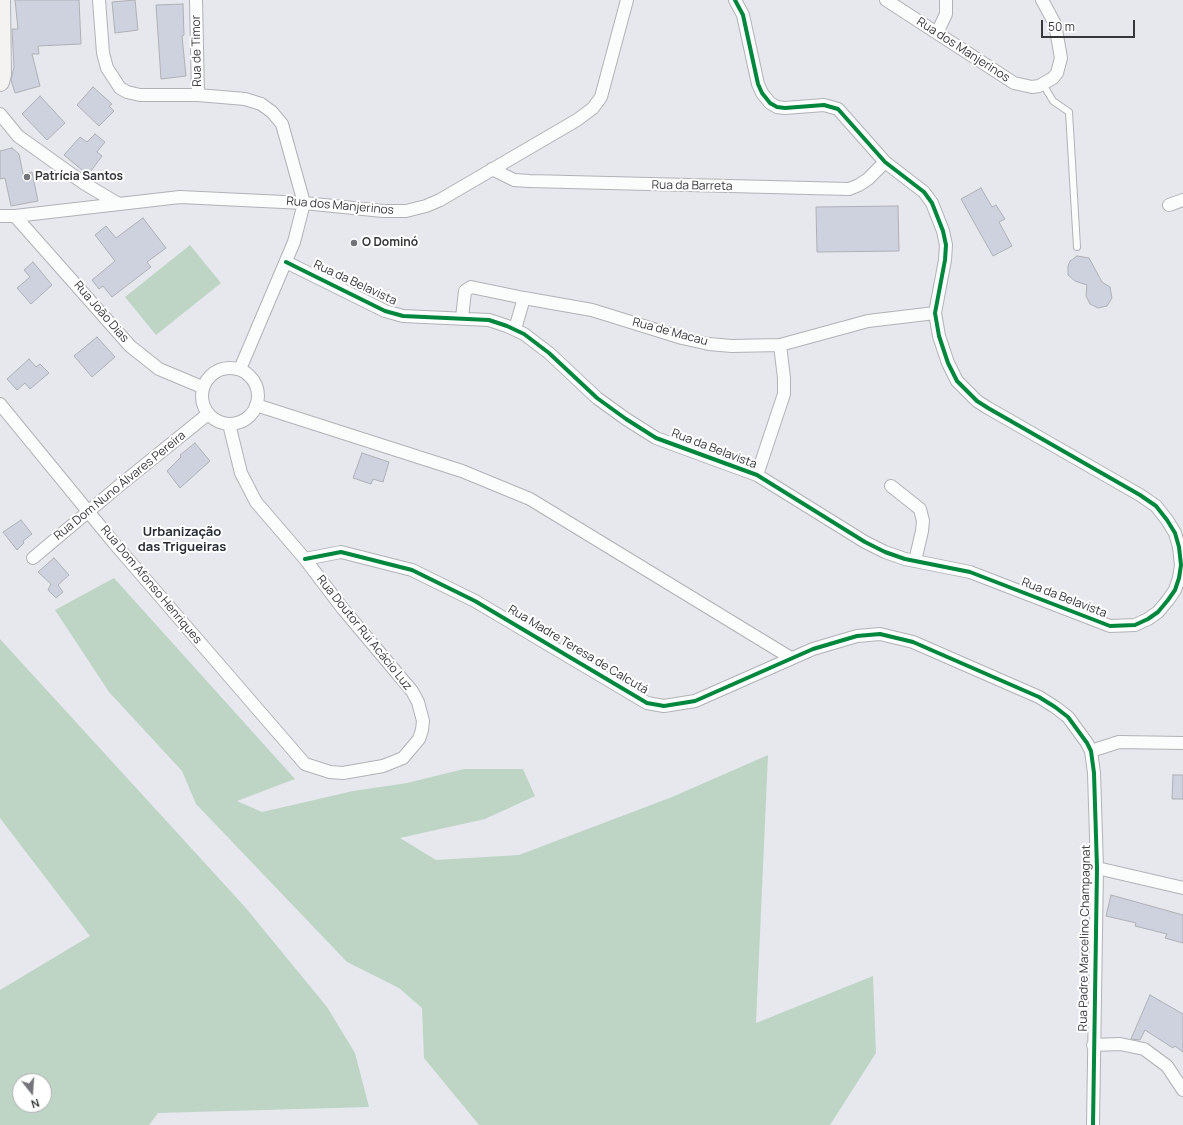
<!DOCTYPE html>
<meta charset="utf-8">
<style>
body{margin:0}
#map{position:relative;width:1183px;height:1125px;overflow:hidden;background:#e6e8ee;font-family:Manrope,sans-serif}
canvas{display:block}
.north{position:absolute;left:12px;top:1073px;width:40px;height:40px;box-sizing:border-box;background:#fff;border:1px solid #aeafb1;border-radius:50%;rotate:163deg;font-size:11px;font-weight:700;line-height:16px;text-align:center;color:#35373b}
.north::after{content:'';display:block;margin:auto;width:14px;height:18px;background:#73757a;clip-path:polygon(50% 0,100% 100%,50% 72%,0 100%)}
.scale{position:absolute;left:1041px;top:20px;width:94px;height:18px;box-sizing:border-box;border:2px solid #35373b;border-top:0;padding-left:5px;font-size:12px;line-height:14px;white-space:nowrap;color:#35373b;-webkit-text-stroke:3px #fff;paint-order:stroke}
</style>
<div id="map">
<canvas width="1183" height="1125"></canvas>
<div class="north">N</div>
<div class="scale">50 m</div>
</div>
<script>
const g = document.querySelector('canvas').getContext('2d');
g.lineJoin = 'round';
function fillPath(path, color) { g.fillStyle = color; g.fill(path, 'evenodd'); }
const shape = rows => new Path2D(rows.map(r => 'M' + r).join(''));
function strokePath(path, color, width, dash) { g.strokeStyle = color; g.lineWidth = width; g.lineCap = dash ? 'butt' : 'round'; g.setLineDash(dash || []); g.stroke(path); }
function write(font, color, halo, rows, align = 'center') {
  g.font = font + ' Manrope,sans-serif'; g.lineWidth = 4; g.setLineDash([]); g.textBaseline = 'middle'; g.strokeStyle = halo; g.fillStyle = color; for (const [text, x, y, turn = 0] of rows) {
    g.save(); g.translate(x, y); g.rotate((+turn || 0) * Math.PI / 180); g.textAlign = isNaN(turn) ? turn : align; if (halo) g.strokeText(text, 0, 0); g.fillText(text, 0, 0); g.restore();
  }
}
const green = shape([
 [190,245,221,283,156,335,125,297],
 [114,578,295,779,237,801,262,812,353,791,407,783,464,769,523,769,535,796,485,819,400,838,436,860,519,855,672,797,768,755,756,1023,873,976,876,1053,830,1125,479,1125,424,1058,422,1008,399,988,347,962,196,804,182,771,109,692,55,610],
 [0,639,245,907,327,1007,355,1053,369,1107,158,1113,149,1125,0,1125,0,990,90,936,0,818],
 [20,1081,44,1081,44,1105,20,1105]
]);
const building = shape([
 [15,0,79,0,81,44,38,46,39,54,32,54,40,86,15,93,11,80,14,67,12,29,18,29,15,0],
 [135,0,138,30,115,33,112,2,135,0],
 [183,4,184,35,182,36,186,76,161,79,156,5,183,4],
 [93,87,112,104,109,106,114,111,99,126,77,105,93,87],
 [40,96,65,123,47,140,22,114,40,96],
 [95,134,105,142,97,152,102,156,88,175,64,155,80,137,87,142,95,134],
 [12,148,19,154,23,174,32,172,38,201,11,206,5,178,0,179,0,151,12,148],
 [981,188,992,207,996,205,1005,219,999,222,1012,246,993,256,961,199,981,188],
 [898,206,899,251,817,252,816,207,898,206],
 [143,218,166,248,147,262,151,267,112,297,103,286,99,289,92,280,115,261,95,235,106,226,116,238,143,218],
 [1077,256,1089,258,1102,282,1110,287,1112,298,1107,306,1098,308,1090,304,1086,296,1087,285,1075,281,1068,275,1068,266,1070,261,1077,256],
 [33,262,52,285,31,304,17,288,30,277,24,270,33,262],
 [97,337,115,357,92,377,74,356,97,337],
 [29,359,36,367,40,364,49,373,30,389,25,383,17,390,7,379,29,359],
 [195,443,210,461,180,488,167,471,181,457,180,455,195,443],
 [362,453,389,462,383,482,373,479,371,484,353,478,362,453],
 [21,520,32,534,23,541,24,543,17,550,3,532,21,520],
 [54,558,69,575,58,585,63,592,56,598,48,590,51,584,38,572,54,558],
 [1173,775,1183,775,1183,799,1172,799,1173,775],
 [1111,895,1183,915,1183,943,1165,938,1167,934,1135,926,1136,923,1106,916,1111,895],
 [1150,995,1183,1014,1183,1052,1175,1046,1173,1048,1145,1030,1140,1040,1131,1039,1150,995]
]);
const lane = shape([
 [1043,84,1053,101,1069,112,1077,247]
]);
const street = shape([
 [99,0,103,53,107,68,120,88,127,92,140,95,198,95],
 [196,0,198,95,245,99,261,104,272,112,282,124,304,203,294,242,240,369],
 [886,0,1014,83,1032,87,1039,86,1053,78,1057,73,1061,58,1055,24,1042,0],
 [937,33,946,14,946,0],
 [0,114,18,136,85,184,117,203],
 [492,169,514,180,529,181,849,189,859,185,868,179,885,162],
 [1169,205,1183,200],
 [0,216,15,216,180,197,304,203,383,211,406,211,426,206,440,200,577,120,593,108,601,97,627,0],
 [15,216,130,346,159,369,202,387],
 [286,262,385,311,403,316,489,320,507,326,524,334,549,353,597,398,626,419,656,438,757,475,865,542,885,552,905,559,970,572,1110,626,1135,625,1148,619,1158,612,1168,600,1175,590,1179,578,1181,565,1179,547,1175,533,1167,520,1156,506,1140,495,988,408,977,401,957,381,948,363,939,336,935,313,945,260,946,245,943,231,932,203,924,192,885,162,838,109,824,105,785,108,777,107,770,103,762,93,758,84,743,15,735,0],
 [462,318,465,291,471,287,524,298],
 [515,329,524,298,592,310,682,338,709,344,732,346,780,345,868,321,935,313],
 '202 396a28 28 0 1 1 56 0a28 28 0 1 1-56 0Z',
 [0,404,114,543,305,764,330,772,343,773,383,766,403,758,419,739,422,730,423,721,418,702,412,691,343,609,305,559,256,502,241,473,229,424],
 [256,405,462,471,530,499,791,658],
 [757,475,784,394,784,378,780,345],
 [891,486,920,509,923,521,922,531,915,561],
 [33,558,120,485,208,414],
 [305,559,341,552,412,570,475,601,647,703,664,706,695,701,813,649,857,636,880,634,913,642,1039,697,1055,707,1068,717,1087,743,1091,751,1094,773,1097,868,1093,1125],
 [1091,751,1119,742,1183,743],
 [1097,868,1183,888],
 [1093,1045,1120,1044,1144,1049,1167,1066,1183,1090]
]);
const secondary = shape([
 [0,82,2,74,1,0]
]);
const cycleway = shape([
 [286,262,385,311,403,316,489,320,507,326,524,334,549,353,597,398,626,419,656,438,757,475,865,542,885,552,905,559,970,572,1110,626,1135,625,1148,619,1158,612,1168,600,1175,590,1179,578,1181,565,1179,547,1175,533,1167,520,1156,506,1140,495,988,408,977,401,957,381,948,363,939,336,935,313,945,260,946,245,943,231,932,203,924,192,885,162,838,109,824,105,785,108,777,107,770,103,762,93,758,84,743,15,735,0],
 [305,559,341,552,412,570,475,601,647,703,664,706,695,701,813,649,857,636,880,634,913,642,1039,697,1055,707,1068,717,1087,743,1091,751,1094,773,1097,868,1093,1125]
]);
const markers = [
 [27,177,4,"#73757a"],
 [354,243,4,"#73757a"]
];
const streetNames = [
 ["Rua dos Manjerinos",963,50,33],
 ["Rua de Timor",197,51,-91],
 ["Rua da Barreta",692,186,1],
 ["Rua dos Manjerinos",340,206,5],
 ["Rua da Belavista",355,283,25],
 ["Rua João Dias",101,312,49],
 ["Rua de Macau",670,332,15],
 ["Rua da Belavista",714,449,21],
 ["Rua Dom Nuno Álvares Pereira",120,486,-39],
 ["Rua Dom Afonso Henriques",151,585,50],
 ["Rua da Belavista",1064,598,21],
 ["Rua Doutor Rui Acácio Luz",364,633,51],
 ["Rua Madre Teresa de Calcutá",578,650,31],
 ["Rua Padre Marcelino Champagnat",1085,938,-89]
];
const poiNames = [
 ["Patrícia Santos",35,177],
 ["O Dominó",362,243]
];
const neighbourhoodNames = [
 ["Urbanização",182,532],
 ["das Trigueiras",182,547]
];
fillPath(green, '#bed5c5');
fillPath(building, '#cdd2de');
strokePath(building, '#afb0b5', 1);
strokePath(lane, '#b1b2b6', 8);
strokePath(street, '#b1b2b6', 14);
strokePath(secondary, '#b1b2b6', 20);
strokePath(lane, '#fbfcfc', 6);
strokePath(street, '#fbfcfc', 12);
strokePath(secondary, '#f5f3f1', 18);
strokePath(cycleway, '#00873e', 4);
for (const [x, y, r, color] of markers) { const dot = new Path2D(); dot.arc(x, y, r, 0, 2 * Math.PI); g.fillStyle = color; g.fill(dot); strokePath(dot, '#fff', 1.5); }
write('12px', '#35373b', '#fff', streetNames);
write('bold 12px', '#35373b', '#fff', poiNames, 'left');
write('bold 13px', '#272b33', '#fff', neighbourhoodNames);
</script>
